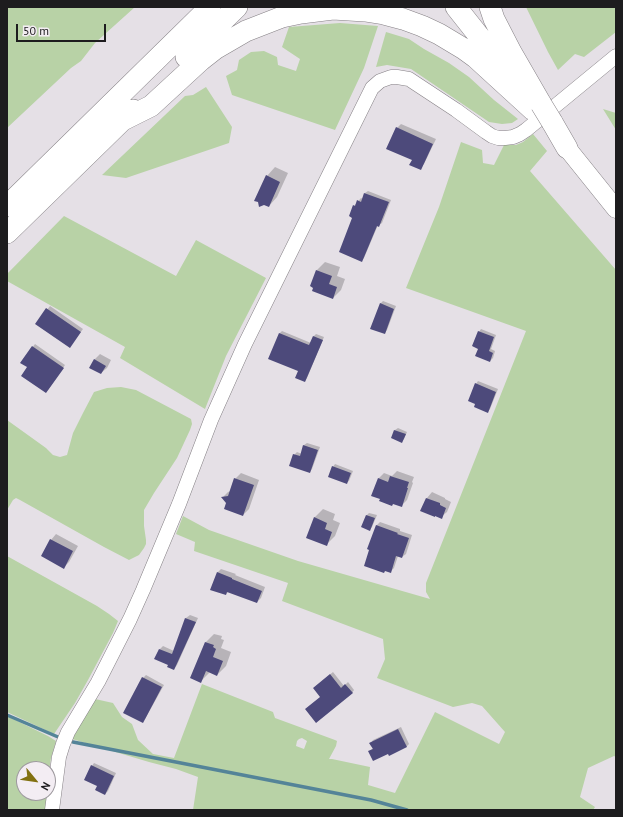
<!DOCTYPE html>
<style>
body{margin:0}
#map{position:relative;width:623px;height:817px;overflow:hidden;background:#e5e0e6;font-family:"PT Sans",sans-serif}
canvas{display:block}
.frame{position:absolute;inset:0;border:8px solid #1d1c1e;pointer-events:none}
.north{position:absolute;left:16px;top:761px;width:40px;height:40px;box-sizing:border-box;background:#f3edf3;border:1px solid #9d999e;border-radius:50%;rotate:119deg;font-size:11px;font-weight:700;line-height:16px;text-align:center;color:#1d1c1e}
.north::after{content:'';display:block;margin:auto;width:14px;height:18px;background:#827111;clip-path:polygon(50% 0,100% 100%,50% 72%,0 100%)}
.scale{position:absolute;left:16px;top:24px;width:90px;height:18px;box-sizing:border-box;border:2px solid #1d1c1e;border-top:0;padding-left:5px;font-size:12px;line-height:14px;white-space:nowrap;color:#1d1c1e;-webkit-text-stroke:3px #f3edf3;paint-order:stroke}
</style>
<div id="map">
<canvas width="623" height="817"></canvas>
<div class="frame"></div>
<div class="north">N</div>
<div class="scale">50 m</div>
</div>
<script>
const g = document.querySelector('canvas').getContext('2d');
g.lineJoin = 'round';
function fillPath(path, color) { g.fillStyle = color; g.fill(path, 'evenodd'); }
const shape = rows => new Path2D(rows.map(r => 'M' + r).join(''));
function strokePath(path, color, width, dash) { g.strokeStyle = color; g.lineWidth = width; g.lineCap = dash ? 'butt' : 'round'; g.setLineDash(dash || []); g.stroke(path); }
const green = shape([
 [7,7,135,7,95,43,81,61,71,68,7,128],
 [526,7,616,7,616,32,584,57,575,54,558,70,548,52],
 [340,23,378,26,364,68,335,130,232,95,226,76,237,70,239,60,251,52,264,51,277,57,278,65,296,71,300,59,282,47,289,27],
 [386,32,409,39,424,49,449,63,469,77,494,100,518,119,512,123,502,124,489,122,411,69,387,65,376,67],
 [206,87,232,127,229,143,126,178,102,175,185,96,193,95],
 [603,109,616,113,616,130],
 [533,134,547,151,530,171,616,270,616,757,614,756,588,768,580,797,595,807,593,810,193,810,198,777,176,769,149,762,72,739,95,699,113,703,122,717,132,724,138,740,153,754,174,758,202,684,273,712,275,718,335,740,337,741,336,746,329,759,332,759,370,767,368,785,395,793,435,712,499,744,505,732,482,706,472,703,453,707,377,678,385,659,383,639,282,601,288,583,194,551,195,542,176,534,183,516,209,530,298,561,430,599,426,592,426,583,526,331,406,288,439,207,461,142,482,150,483,163,494,165,504,145,516,145,523,142],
 [302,738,307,741,304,749,296,746,297,741,299,739],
 [64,216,176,276,196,240,266,278,226,356,205,409,120,358,125,347,7,281,7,274],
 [121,387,136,390,191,419,192,424,190,430,177,458,154,493,144,510,144,526,146,540,146,544,144,548,139,555,129,560,104,547,20,500,16,498,13,500,7,510,7,420,46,448,53,455,60,457,67,455,73,433,83,413,94,392,107,388],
 [7,556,97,606,109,614,118,621,113,633,88,680,75,703,54,734,7,712],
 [7,716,48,736,56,741,51,758,48,778,48,769,24,769,24,793,46,793,46,810,7,810]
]);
const shadow = shape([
 [401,124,436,139,424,164,420,168,413,160,397,128],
 [275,167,288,173,277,197,269,206,267,176],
 [368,191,391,200,382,223,379,225,378,225,364,258,362,260,354,217,354,206,361,198,363,199,365,193],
 [325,262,340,267,337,276,345,279,341,290,333,298,317,270],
 [383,301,396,306,387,330,385,333,380,304],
 [50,306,83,329,72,344,36,324],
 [481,329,496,335,491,349,495,351,493,358,490,361,479,348,479,332],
 [282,331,311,343,314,336,316,334,324,337,307,378,305,381,299,371,269,358,280,333],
 [35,344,65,365,48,390,28,367,21,362],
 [100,354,111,360,107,368,101,373,94,360],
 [478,381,498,389,490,409,487,412,476,384],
 [398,428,407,432,404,439,402,441,392,437,395,430],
 [307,443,320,447,312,469,310,472,294,455,297,452,302,454,304,445],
 [335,464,353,471,349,481,346,483,333,467],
 [397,471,414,477,412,482,413,483,407,500,401,506,378,479,384,473,392,476],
 [241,473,259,480,249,509,243,515,223,497,228,492,231,491,235,479],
 [432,492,445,498,445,499,451,502,447,512,441,517,422,511,427,498],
 [323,509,335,514,333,520,340,523,335,536,327,544,314,518],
 [369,513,377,515,372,527,370,529,362,527,367,515],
 [380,522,400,529,400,531,412,535,406,554,402,557,398,556,394,568,390,572,376,526],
 [56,534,78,546,69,562,64,567,51,540],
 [221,569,236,574,235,575,265,587,261,598,257,602,229,591,226,594,217,573],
 [190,615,198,618,177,665,174,669,169,665,156,659,160,649,163,646,174,651,186,618],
 [214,634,222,636,221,639,224,640,221,648,231,652,226,666,217,675,210,672,201,681,206,642],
 [333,672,344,686,348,682,354,690,352,693,316,686],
 [146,675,164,685,145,719,125,712,143,678],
 [401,727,409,744,406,747,388,753,369,752,373,748,371,743,373,740],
 [94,763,116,773,108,791,105,794,98,785,92,766]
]);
const stream = shape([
 [7,715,58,737],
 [73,742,371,800,407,810]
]);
const building = shape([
 [396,127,433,144,421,170,409,165,412,160,386,149],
 [266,175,280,182,269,207,264,205,259,207,258,202,254,201],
 [364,193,389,202,379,227,377,226,362,262,339,252,352,218,349,216,353,205,355,206,357,200,361,202],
 [316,270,332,276,329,284,337,287,333,299,312,291,313,288,310,286],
 [380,303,394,309,385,334,370,329],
 [46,308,81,332,70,348,35,324],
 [478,331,494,337,489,351,493,353,490,362,475,356,478,349,472,346],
 [279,333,309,345,313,336,323,340,305,382,295,378,298,371,268,359],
 [32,346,64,368,46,393,21,376,27,367,20,363],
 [94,359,106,366,101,374,89,368],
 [475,383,496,392,488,413,474,407,475,404,468,401],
 [394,430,406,434,402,443,391,438],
 [303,445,318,450,310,473,289,466,293,454,300,456],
 [332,466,351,473,347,484,328,477],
 [390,476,409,482,407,488,408,488,402,507,393,504,392,506,379,501,380,499,371,496,378,478,388,482],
 [234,478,254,485,243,516,224,509,226,503,221,497,228,496],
 [426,498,440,503,440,505,446,508,442,519,435,516,435,517,420,511],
 [366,515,375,518,370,531,361,527],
 [314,517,327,523,325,529,332,532,327,546,306,538],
 [376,525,398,533,397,534,409,538,402,558,396,556,391,573,385,571,384,573,364,566,369,550,367,549],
 [50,539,73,551,64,569,41,556],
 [217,572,232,578,232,579,262,591,257,603,227,592,226,595,210,590],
 [185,618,196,622,174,670,167,667,168,665,154,659,159,649,172,654],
 [205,642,214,645,213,647,216,649,213,657,223,661,217,676,206,671,201,683,190,678],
 [330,674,341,688,345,684,353,693,316,723,305,709,320,697,313,688],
 [142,677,162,687,143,723,123,713],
 [398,729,407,747,389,756,388,754,373,761,368,751,373,749,369,743],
 [91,765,114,776,105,795,95,790,97,786,84,780]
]);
const minor = shape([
 [52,810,59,757,63,744,68,732,98,682,130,619,143,590,179,504,211,420,245,344,372,88,380,81,391,77,397,77,409,79,415,83,456,110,486,132,492,136,498,138,505,138,513,137,520,134,526,130,616,56]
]);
const major = shape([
 [567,148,616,209]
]);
const highway = shape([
 [456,7,509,74],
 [490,7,494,19,511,52,541,104],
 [186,57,237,7],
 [123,120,151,106,201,60,215,49,246,31,282,17,301,13,333,9,365,11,384,14,403,19,422,26,439,34,464,49,475,57,533,110],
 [552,122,567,148],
 [7,206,210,7],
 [7,233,133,110]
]);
const highwayBridge = shape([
 [541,104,552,122]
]);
fillPath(green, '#b8d2a6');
fillPath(shadow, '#0003');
strokePath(stream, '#548498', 3.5);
fillPath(building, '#4d4a7b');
strokePath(minor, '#858085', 15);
strokePath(major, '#858085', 19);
strokePath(highway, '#858085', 22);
strokePath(minor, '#fff', 14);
strokePath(major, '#fff', 18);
strokePath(highway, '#fff', 21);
strokePath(highwayBridge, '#858085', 22, []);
strokePath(highwayBridge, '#fff', 21);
</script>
